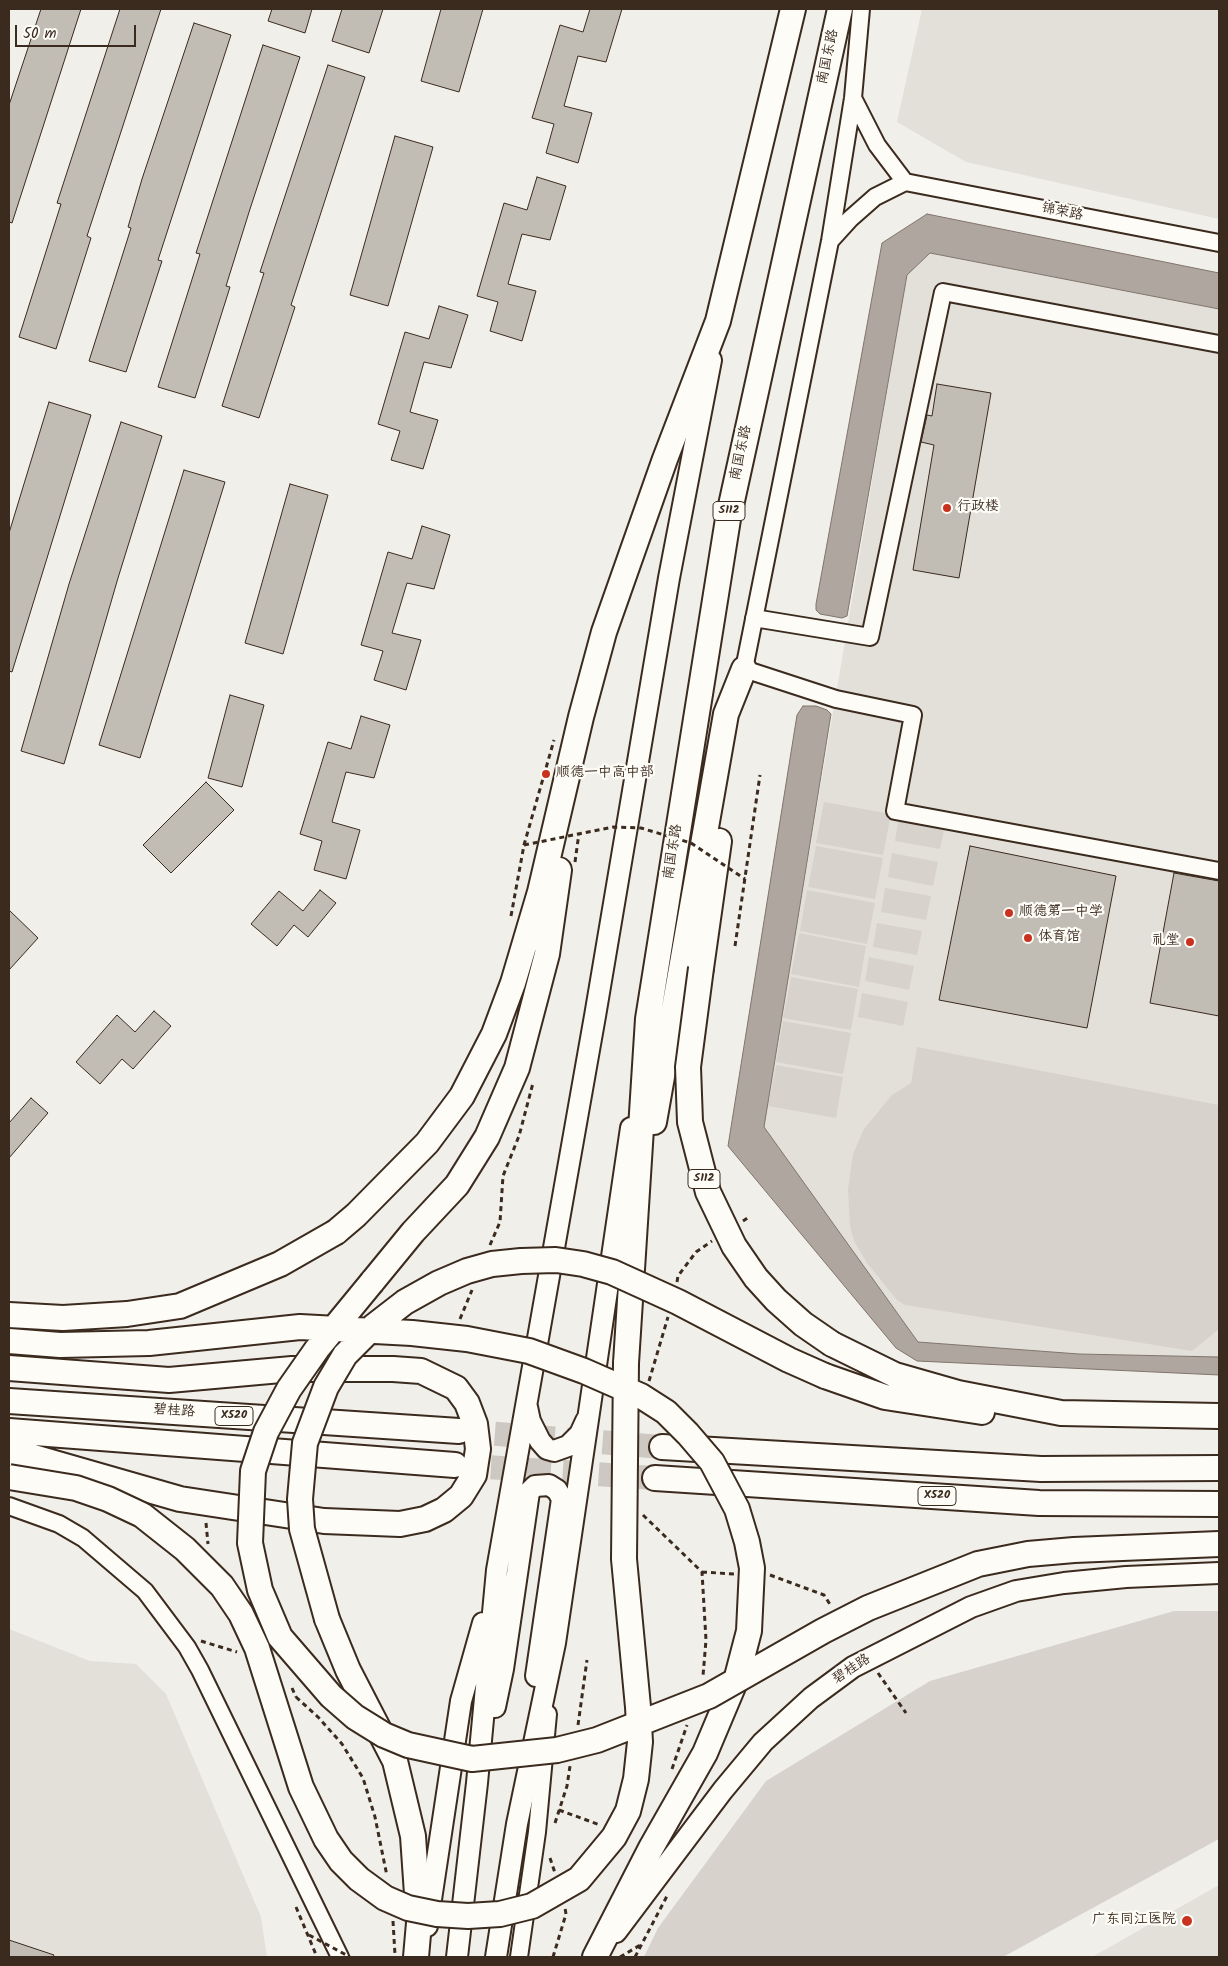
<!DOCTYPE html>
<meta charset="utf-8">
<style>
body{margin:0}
#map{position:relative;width:1228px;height:1966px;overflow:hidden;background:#f1efea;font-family:Kalam,sans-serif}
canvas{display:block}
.frame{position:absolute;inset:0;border:10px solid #3b2a1e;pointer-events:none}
.scale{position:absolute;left:15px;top:25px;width:121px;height:22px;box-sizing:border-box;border:2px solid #3b2a1e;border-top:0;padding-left:6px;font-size:15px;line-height:18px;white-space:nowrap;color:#3b2a1e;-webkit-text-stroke:4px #fdfcf7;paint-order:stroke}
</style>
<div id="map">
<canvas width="1228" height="1966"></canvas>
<div class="frame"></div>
<div class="scale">50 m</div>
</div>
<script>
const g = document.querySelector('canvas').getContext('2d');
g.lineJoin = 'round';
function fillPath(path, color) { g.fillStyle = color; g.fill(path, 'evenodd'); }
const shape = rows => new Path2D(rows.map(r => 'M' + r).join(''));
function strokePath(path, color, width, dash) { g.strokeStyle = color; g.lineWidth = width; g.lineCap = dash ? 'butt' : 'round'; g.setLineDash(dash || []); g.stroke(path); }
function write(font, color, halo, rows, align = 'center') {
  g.font = font + ' Kalam,"LXGW WenKai TC",sans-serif'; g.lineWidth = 4.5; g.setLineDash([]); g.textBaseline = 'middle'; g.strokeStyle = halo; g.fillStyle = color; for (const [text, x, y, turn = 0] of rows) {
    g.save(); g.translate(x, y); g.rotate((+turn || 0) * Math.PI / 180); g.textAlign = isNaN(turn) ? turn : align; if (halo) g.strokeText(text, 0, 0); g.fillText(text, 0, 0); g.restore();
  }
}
const built = shape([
 [922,9,1219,9,1219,219,966,162,897,122],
 [930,253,1219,309,1219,1357,1079,1354,918,1342,763,1127,907,274],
 [9,1629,90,1661,136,1664,166,1694,261,1917,267,1957,9,1957],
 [1219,1885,1219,1957,1092,1957]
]);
const green = shape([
 [824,802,891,814,883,855,816,843],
 [899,817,945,825,940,849,895,841],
 [816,846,883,858,875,899,808,887],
 [892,853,938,862,933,886,888,877],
 [885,888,931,896,926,920,881,912],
 [807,890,875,903,867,944,800,931],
 [877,923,922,931,917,955,873,947],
 [799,933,866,946,859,987,791,974],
 [869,957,914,966,909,990,865,981],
 [791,977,858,989,851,1030,783,1018],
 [862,993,908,1002,903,1026,858,1017],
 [783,1021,851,1033,843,1074,776,1062],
 [917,1047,1219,1105,1219,1329,1192,1351,905,1305,897,1300,867,1263,854,1241,850,1226,848,1189,853,1154,864,1129,892,1095,911,1083],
 [776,1065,843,1077,836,1118,768,1106],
 [1174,1611,1219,1611,1219,1839,1003,1957,644,1957,658,1928,766,1781,930,1681]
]);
const water = shape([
 [927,214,1219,273,1219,309,930,253,907,275,847,616,842,618,820,614,816,610,816,604,882,243,927,214],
 [803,706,816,706,827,710,831,714,764,1127,918,1342,1079,1354,1219,1357,1219,1375,917,1361,896,1348,728,1146,797,715,803,706]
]);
const building = shape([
 [41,9,81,9,12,223,9,222,9,105,41,9],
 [120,9,161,9,87,236,91,238,56,349,19,337,61,204,57,203,120,9],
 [272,9,312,9,305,33,268,21,272,9],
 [342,9,383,9,369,53,332,41,342,9],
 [441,9,483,9,459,92,421,81,441,9],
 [590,9,622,9,606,62,578,56,564,106,592,113,578,163,546,153,554,124,532,118,560,25,583,32,590,9],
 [194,23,231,35,158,260,162,261,126,372,89,361,131,228,128,227,142,179,194,23],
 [263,45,300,57,250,209,226,286,230,287,195,398,158,387,200,254,196,253,263,45],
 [328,65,365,77,291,305,295,307,259,418,222,406,264,273,260,272,328,65],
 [395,136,433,147,388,306,350,295,395,136],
 [537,177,566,186,550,240,522,234,508,284,536,291,522,341,490,331,498,302,477,296,504,203,527,210,537,177],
 [439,306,468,315,451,368,424,362,410,412,438,420,423,469,391,460,400,431,378,424,405,332,429,339,439,306],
 [937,384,991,393,959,578,913,570,934,445,921,442,927,415,932,416,937,384],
 [49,402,91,415,12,672,9,671,9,533,49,402],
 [121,422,162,436,118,578,64,764,21,751,69,584,121,422],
 [184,470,225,482,140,758,99,745,184,470],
 [290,484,328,495,283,654,245,643,290,484],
 [422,526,450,535,434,589,407,583,392,633,421,640,406,690,374,680,383,651,361,645,388,552,412,559,422,526],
 [230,695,264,705,242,787,208,778,230,695],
 [361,716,390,725,374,778,346,772,332,822,360,830,346,879,314,870,322,841,300,834,328,742,351,749,361,716],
 [206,782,234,810,171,873,143,845,206,782],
 [970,846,1116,876,1087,1028,939,1000,970,846],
 [1174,873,1219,881,1219,1016,1150,1003,1174,873],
 [320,890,336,903,308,937,294,925,277,946,251,924,279,891,303,911,320,890],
 [9,910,38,938,9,970,9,910],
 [154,1011,171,1026,133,1069,122,1059,100,1084,76,1062,117,1015,135,1032,154,1011],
 [31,1098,48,1113,9,1158,9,1123,31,1098],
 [9,1940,54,1955,53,1957,9,1957,9,1940]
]);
const highwayTunnel = shape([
 [459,1431,662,1447],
 [455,1465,655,1478]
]);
const path = shape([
 [575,862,579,833],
 [511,916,524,845,554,740],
 [735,946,760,775],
 [743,1221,749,1217],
 [490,1245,500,1222,503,1176,519,1136,533,1083],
 [677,1282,678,1276,696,1252,712,1241],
 [460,1319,472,1290],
 [649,1381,668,1317],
 [643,1515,702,1572,706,1640,703,1676],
 [206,1523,208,1544],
 [702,1572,734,1574],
 [770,1575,824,1595,831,1606],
 [201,1641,237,1652],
 [878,1673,906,1713],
 [292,1688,296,1697],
 [296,1697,319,1718,342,1744,363,1778,375,1817,387,1876],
 [578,1725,587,1660],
 [672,1769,687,1725],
 [559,1810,600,1825],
 [555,1823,567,1786,570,1766],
 [550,1858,555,1873],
 [296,1907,317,1957],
 [393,1921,395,1955],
 [553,1957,566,1914,565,1908],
 [620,1957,642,1944],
 [635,1957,667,1896]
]);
const minor = shape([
 [861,9,853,98,830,241,744,669,836,699,913,715,895,811,1219,871],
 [853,98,877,145,905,182],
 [905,182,1219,243],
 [830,241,850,219,875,197,905,182],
 [754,618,870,637,943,292,1219,344],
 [9,1506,59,1524,83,1538,145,1591,187,1647,200,1670,340,1957],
 [519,1957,537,1832,548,1714]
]);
const major = shape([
 [527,1407,530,1421,540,1441,547,1449,554,1451,568,1446,580,1434,586,1421],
 [495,1707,503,1669,529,1492,535,1486,549,1485,557,1490,562,1499,536,1676],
 [427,1926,461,1701,483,1623],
 [616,1932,723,1790,763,1742,811,1698,853,1667,971,1607,1016,1591,1064,1583,1126,1577,1219,1573],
 [457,1957,477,1783,497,1570,595,1016,669,578,711,360],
 [496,1957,517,1824,555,1643,631,1128]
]);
const highway = shape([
 [701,968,719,841],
 [654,1122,726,714,744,669],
 [336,1232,356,1215,427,1143,462,1096,494,1034,513,983,540,892,581,717,604,632,665,459,718,321,793,9],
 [372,1282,413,1232,457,1185,487,1137,517,1068,547,954,559,870],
 [832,1344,895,1375,958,1393,1061,1413,1219,1416],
 [626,1363,648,1019,728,519,840,9],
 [9,1368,169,1380,292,1369,393,1369,421,1371,456,1388,467,1403,475,1424,478,1449,474,1475,461,1496,444,1510,425,1519,400,1524,324,1521,180,1499,23,1454,9,1453],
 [825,1376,885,1397,982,1412],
 [9,1401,459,1431],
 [9,1431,455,1465],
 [662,1447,1041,1469,1219,1468],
 [655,1478,1039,1503,1219,1504],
 [327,1619,348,1670,395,1761,413,1836,419,1923,416,1957],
 [595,1957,651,1848,705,1753,737,1677]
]);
const pathBridge = shape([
 [524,845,613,827,641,828,691,843,745,879],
 [309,1935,350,1957]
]);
const highwayBridge = shape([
 [701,968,688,1067,690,1122,708,1192,734,1246,756,1278,776,1300,803,1324,832,1344],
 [372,1282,317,1349,289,1389,266,1432,253,1471,250,1543,260,1590,280,1637,331,1696,355,1717,384,1735,408,1745,472,1759,557,1750,597,1740,709,1696,823,1631,868,1608,978,1564,1028,1554,1074,1550,1219,1544],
 [9,1315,63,1318,127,1314,180,1306,280,1264,336,1232],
 [9,1341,60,1345,149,1343,300,1327,412,1333,467,1339,529,1351,584,1371,641,1396,666,1412,688,1434,712,1462,737,1509,747,1542,752,1568,749,1631,737,1677],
 [9,1477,76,1488,108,1499,142,1515,185,1549,222,1586,241,1614,257,1648,301,1787,326,1839,341,1861,359,1879,385,1898,408,1908,437,1914,468,1916,500,1914,532,1906,579,1879,614,1837,628,1811,636,1779,640,1742,638,1707,624,1559,626,1363],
 [327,1619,302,1529,300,1499,305,1443,326,1387,345,1355,374,1326,405,1302,439,1283,467,1271,492,1264,521,1261,556,1260,583,1264,612,1272,678,1302,789,1360,825,1376]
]);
const markers = [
 [947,508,5,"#c8321e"],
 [546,774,5,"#c8321e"],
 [1009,913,5,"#c8321e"],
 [1028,938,5,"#c8321e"],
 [1190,942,5,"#c8321e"],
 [1187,1921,6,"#c8321e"]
];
const shields = [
 [729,511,32],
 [704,1179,32],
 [234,1416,38],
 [937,1496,38]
];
const shieldNames = [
 ["S112",729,511],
 ["S112",704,1179],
 ["X520",234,1416],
 ["X520",937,1496]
];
const streetNames = [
 ["南国东路",829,57,-78],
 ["锦荣路",1062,213,11],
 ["南国东路",742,453,-78],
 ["南国东路",674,852,-81],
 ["碧桂路",174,1412,4],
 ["碧桂路",852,1670,-33]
];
const poiNames = [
 ["行政楼",957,508],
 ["顺德一中高中部",556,774],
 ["顺德第一中学",1019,913],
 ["体育馆",1038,938],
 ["礼堂",1180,942,"right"],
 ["广东同江医院",1176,1921,"right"]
];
fillPath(built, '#e3e0da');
fillPath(green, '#d7d2cc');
fillPath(water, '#aea69f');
strokePath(water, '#80746b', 1);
fillPath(building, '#c1bcb4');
strokePath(building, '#3b2a1e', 1);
strokePath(highwayTunnel, '#cdc8c1', 24, [24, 12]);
strokePath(minor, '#3b2a1e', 20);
strokePath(major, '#3b2a1e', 24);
strokePath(highway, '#3b2a1e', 28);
strokePath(path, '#3b2a1e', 3, [5, 4]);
strokePath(minor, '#fdfcf7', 16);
strokePath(major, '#fdfcf7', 20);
strokePath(highway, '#fdfcf7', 24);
strokePath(highwayBridge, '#3b2a1e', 28, []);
strokePath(pathBridge, '#3b2a1e', 3, [5, 4]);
strokePath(highwayBridge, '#fdfcf7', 24);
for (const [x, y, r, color] of markers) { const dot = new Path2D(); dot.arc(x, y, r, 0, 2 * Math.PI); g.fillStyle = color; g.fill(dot); strokePath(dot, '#fdfcf7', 2); }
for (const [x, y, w] of shields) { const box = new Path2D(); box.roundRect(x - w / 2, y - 9.5, w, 19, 4); g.fillStyle = '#fdfcf7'; g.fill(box); strokePath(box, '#3b2a1e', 1); }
write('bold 12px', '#3b2a1e', null, shieldNames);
write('14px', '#3b2a1e', '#fdfcf7', streetNames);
write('14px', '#3b2a1e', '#fdfcf7', poiNames, 'left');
</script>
